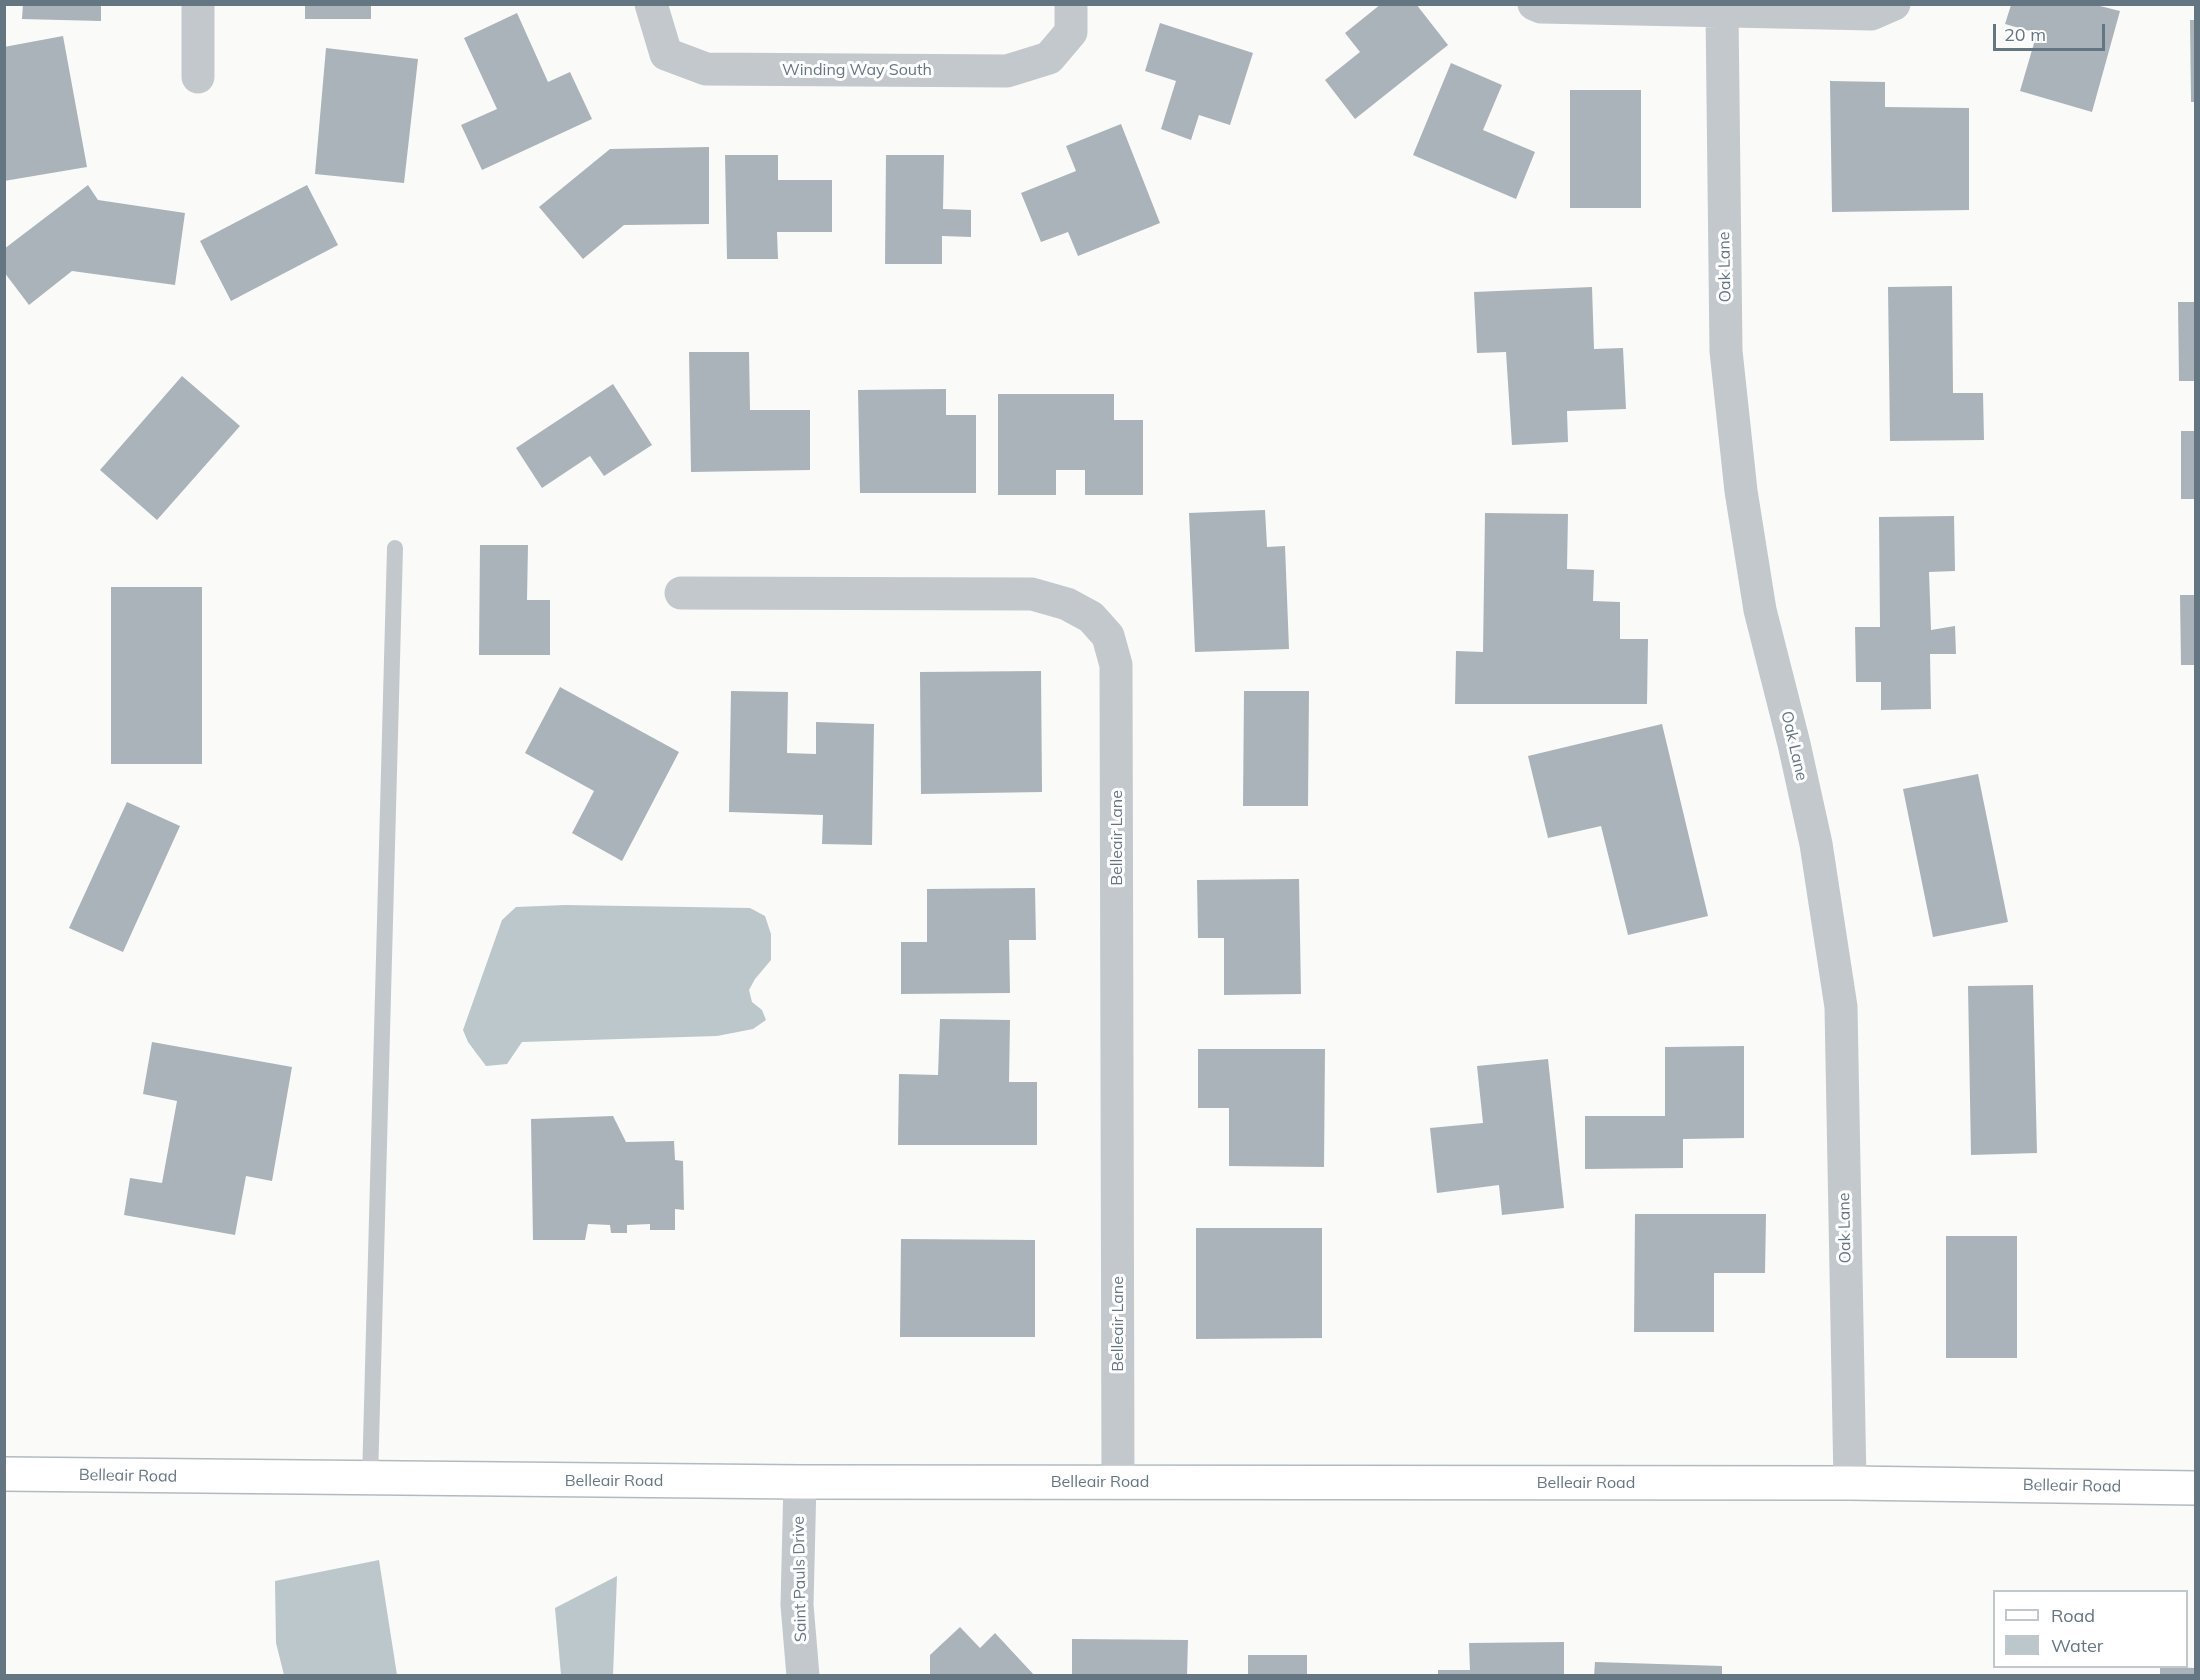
<!DOCTYPE html>
<style>
body{margin:0}
#map{position:relative;width:2200px;height:1680px;overflow:hidden;background:#fafaf8;font-family:Mulish,sans-serif}
canvas{display:block}
.frame{position:absolute;inset:0;border:6px solid #657683;pointer-events:none}
.legend{position:absolute;left:1993px;top:1590px;width:195px;height:78px;box-sizing:border-box;background:#fff;border:2px solid #c1c8cd;margin:0;padding:8px 10px;list-style:none;font-size:18px;color:#657683}
.legend li{display:flex;align-items:center;gap:12px;height:30px}
.legend b{width:30px;border:2px solid #c1c8cd}
.scale{position:absolute;left:1993px;top:24px;width:112px;height:27px;box-sizing:border-box;border:3px solid #657683;border-top:0;padding-left:8px;font-size:18px;line-height:21px;white-space:nowrap;color:#657683;-webkit-text-stroke:4px #fff;paint-order:stroke}
</style>
<div id="map">
<canvas width="2200" height="1680"></canvas>
<div class="frame"></div>
<ul class="legend">
<li><b style="height:8px;background:#fff"></b>Road</li>
<li><b style="height:16px;background:#bbc7cb"></b>Water</li>
</ul>
<div class="scale">20 m</div>
</div>
<script>
const g = document.querySelector('canvas').getContext('2d');
g.lineJoin = 'round';
function fillPath(path, color) { g.fillStyle = color; g.fill(path, 'evenodd'); }
const shape = rows => new Path2D(rows.map(r => 'M' + r).join(''));
function strokePath(path, color, width, dash) { g.strokeStyle = color; g.lineWidth = width; g.lineCap = dash ? 'butt' : 'round'; g.setLineDash(dash || []); g.stroke(path); }
function write(font, color, halo, rows, align = 'center') {
  g.font = font + ' Mulish,sans-serif'; g.lineWidth = 6; g.setLineDash([]); g.textBaseline = 'middle'; g.strokeStyle = halo; g.fillStyle = color; for (const [text, x, y, turn = 0] of rows) {
    g.save(); g.translate(x, y); g.rotate((+turn || 0) * Math.PI / 180); g.textAlign = isNaN(turn) ? turn : align; if (halo) g.strokeText(text, 0, 0); g.fillText(text, 0, 0); g.restore();
  }
}
const water = shape([
 [565,905,750,908,765,916,771,934,771,960,755,979,749,990,752,1002,762,1010,766,1020,753,1029,717,1036,522,1042,507,1064,486,1066,468,1042,463,1030,502,920,516,907],
 [379,1560,397,1675,284,1675,276,1643,275,1581],
 [617,1576,613,1675,561,1675,555,1608]
]);
const building = shape([
 [23,4,101,4,101,21,22,19],
 [305,4,371,4,371,19,305,19],
 [1381,4,1416,4,1448,45,1355,119,1325,80,1360,52,1345,33],
 [2011,5,2096,5,2120,11,2092,112,2020,91,2037,33,2005,24],
 [517,13,548,82,570,72,592,119,482,170,461,125,497,109,464,38],
 [2190,20,2196,20,2196,102,2191,102],
 [1160,23,1253,53,1230,125,1199,115,1191,140,1161,129,1176,81,1145,71],
 [63,36,87,167,4,181,4,47],
 [326,48,418,59,404,183,315,174],
 [1451,63,1502,85,1483,130,1535,152,1516,199,1413,155],
 [1830,81,1885,82,1885,107,1969,108,1969,210,1832,212],
 [1570,90,1641,90,1641,208,1570,208],
 [1121,124,1160,223,1078,256,1068,232,1041,242,1021,193,1076,171,1066,146],
 [709,147,709,224,624,225,583,259,539,207,610,149],
 [725,155,778,155,778,180,832,180,832,232,777,232,778,259,727,259],
 [886,155,944,155,943,209,971,210,971,237,942,236,942,264,885,264],
 [88,185,98,200,185,213,175,285,72,271,29,305,4,272,4,249],
 [307,185,338,245,231,301,200,241],
 [1952,286,1953,393,1983,393,1984,440,1890,441,1888,287],
 [1592,287,1594,349,1623,348,1626,409,1567,411,1568,442,1512,445,1506,352,1477,353,1474,292],
 [2178,302,2196,302,2196,381,2179,381],
 [689,352,749,352,750,410,810,410,810,470,691,472],
 [182,376,240,426,157,520,100,470],
 [613,384,652,445,604,476,590,456,542,488,516,448],
 [946,389,946,415,976,415,976,493,860,493,858,390],
 [998,394,1114,394,1114,420,1143,420,1143,495,1085,495,1085,470,1056,470,1056,495,998,495],
 [2181,431,2196,431,2196,499,2181,499],
 [1265,510,1267,547,1285,546,1289,649,1195,652,1189,513],
 [1485,513,1568,514,1567,569,1594,570,1593,601,1620,602,1620,639,1648,639,1647,704,1455,704,1456,651,1483,652],
 [1954,516,1955,571,1929,572,1931,630,1955,626,1956,654,1930,654,1931,709,1881,710,1881,682,1856,682,1855,627,1880,627,1879,517],
 [480,545,528,545,527,600,550,600,550,655,479,655],
 [111,587,202,587,202,764,111,764],
 [2180,595,2196,595,2196,665,2181,665],
 [1041,671,1042,792,921,794,920,672],
 [560,687,679,752,622,861,572,833,594,791,525,753],
 [731,691,788,692,787,753,816,754,816,722,874,724,872,845,822,844,823,815,729,812],
 [1244,691,1309,691,1308,806,1243,806],
 [1662,724,1708,916,1628,935,1601,826,1548,838,1528,756],
 [1978,774,2008,922,1933,937,1903,789],
 [127,802,180,826,123,952,69,928],
 [1299,879,1301,994,1224,995,1224,938,1198,938,1197,880],
 [1035,888,1036,940,1009,940,1010,993,901,994,901,942,927,942,927,889],
 [2033,985,2037,1153,1971,1155,1968,986],
 [940,1019,1010,1020,1009,1082,1037,1082,1037,1145,898,1145,899,1074,938,1075],
 [152,1042,292,1067,272,1181,246,1176,235,1235,124,1215,130,1178,162,1183,177,1101,143,1094],
 [1744,1046,1744,1138,1683,1139,1683,1168,1585,1169,1585,1116,1665,1116,1665,1047],
 [1198,1049,1325,1049,1324,1167,1229,1166,1229,1108,1198,1108],
 [1548,1059,1564,1208,1502,1215,1499,1185,1437,1193,1430,1128,1483,1123,1477,1066],
 [613,1116,626,1142,674,1141,675,1160,683,1161,684,1210,675,1209,675,1230,650,1230,650,1224,627,1225,627,1233,611,1233,610,1225,588,1224,585,1240,533,1240,531,1119],
 [1635,1214,1766,1214,1765,1273,1714,1273,1714,1332,1634,1332],
 [1196,1228,1322,1228,1322,1338,1196,1339],
 [1946,1236,2017,1236,2017,1358,1946,1358],
 [901,1239,1035,1240,1035,1337,900,1337],
 [960,1627,980,1648,995,1633,1035,1676,930,1676,930,1655],
 [1072,1639,1188,1640,1187,1676,1072,1676],
 [1564,1642,1564,1676,1438,1676,1438,1670,1470,1670,1469,1643],
 [1248,1655,1307,1655,1307,1676,1248,1676],
 [1595,1662,1722,1666,1722,1676,1594,1676],
 [2160,1667,2196,1668,2196,1676,2160,1676]
]);
const lane = shape([
 [370,1479,395,548]
]);
const street = shape([
 [651,4,666,54,706,69,1007,71,1049,58,1071,32,1071,4],
 [1534,4,1541,7,1871,14,1894,4],
 [1722,12,1726,351,1741,491,1760,610,1794,744,1816,844,1841,1007,1850,1483],
 [198,77,198,4],
 [681,593,1032,594,1067,604,1091,617,1108,636,1116,665,1118,1482],
 [800,1482,797,1605,803,1676]
]);
const secondary = shape([
 [4,1474,800,1482,1850,1483,2196,1488]
]);
const streetNames = [
 ["Winding Way South",857,70],
 ["Oak Lane",1725,267,-91],
 ["Oak Lane",1794,746,77],
 ["Belleair Lane",1117,838,-90],
 ["Oak Lane",1845,1228,-91],
 ["Belleair Lane",1118,1324,-90],
 ["Belleair Road",128,1476,1],
 ["Belleair Road",614,1481],
 ["Belleair Road",1100,1482],
 ["Belleair Road",1586,1483],
 ["Belleair Road",2072,1486,1],
 ["Saint Pauls Drive",800,1579,-91]
];
fillPath(water, '#bbc7cb');
fillPath(building, '#aab3b9');
strokePath(secondary, '#b3babf', 36);
strokePath(lane, '#c3c8cc', 16);
strokePath(street, '#c3c8cc', 33);
strokePath(secondary, '#fff', 33);
write('16px', '#657683', '#fff', streetNames);
</script>
